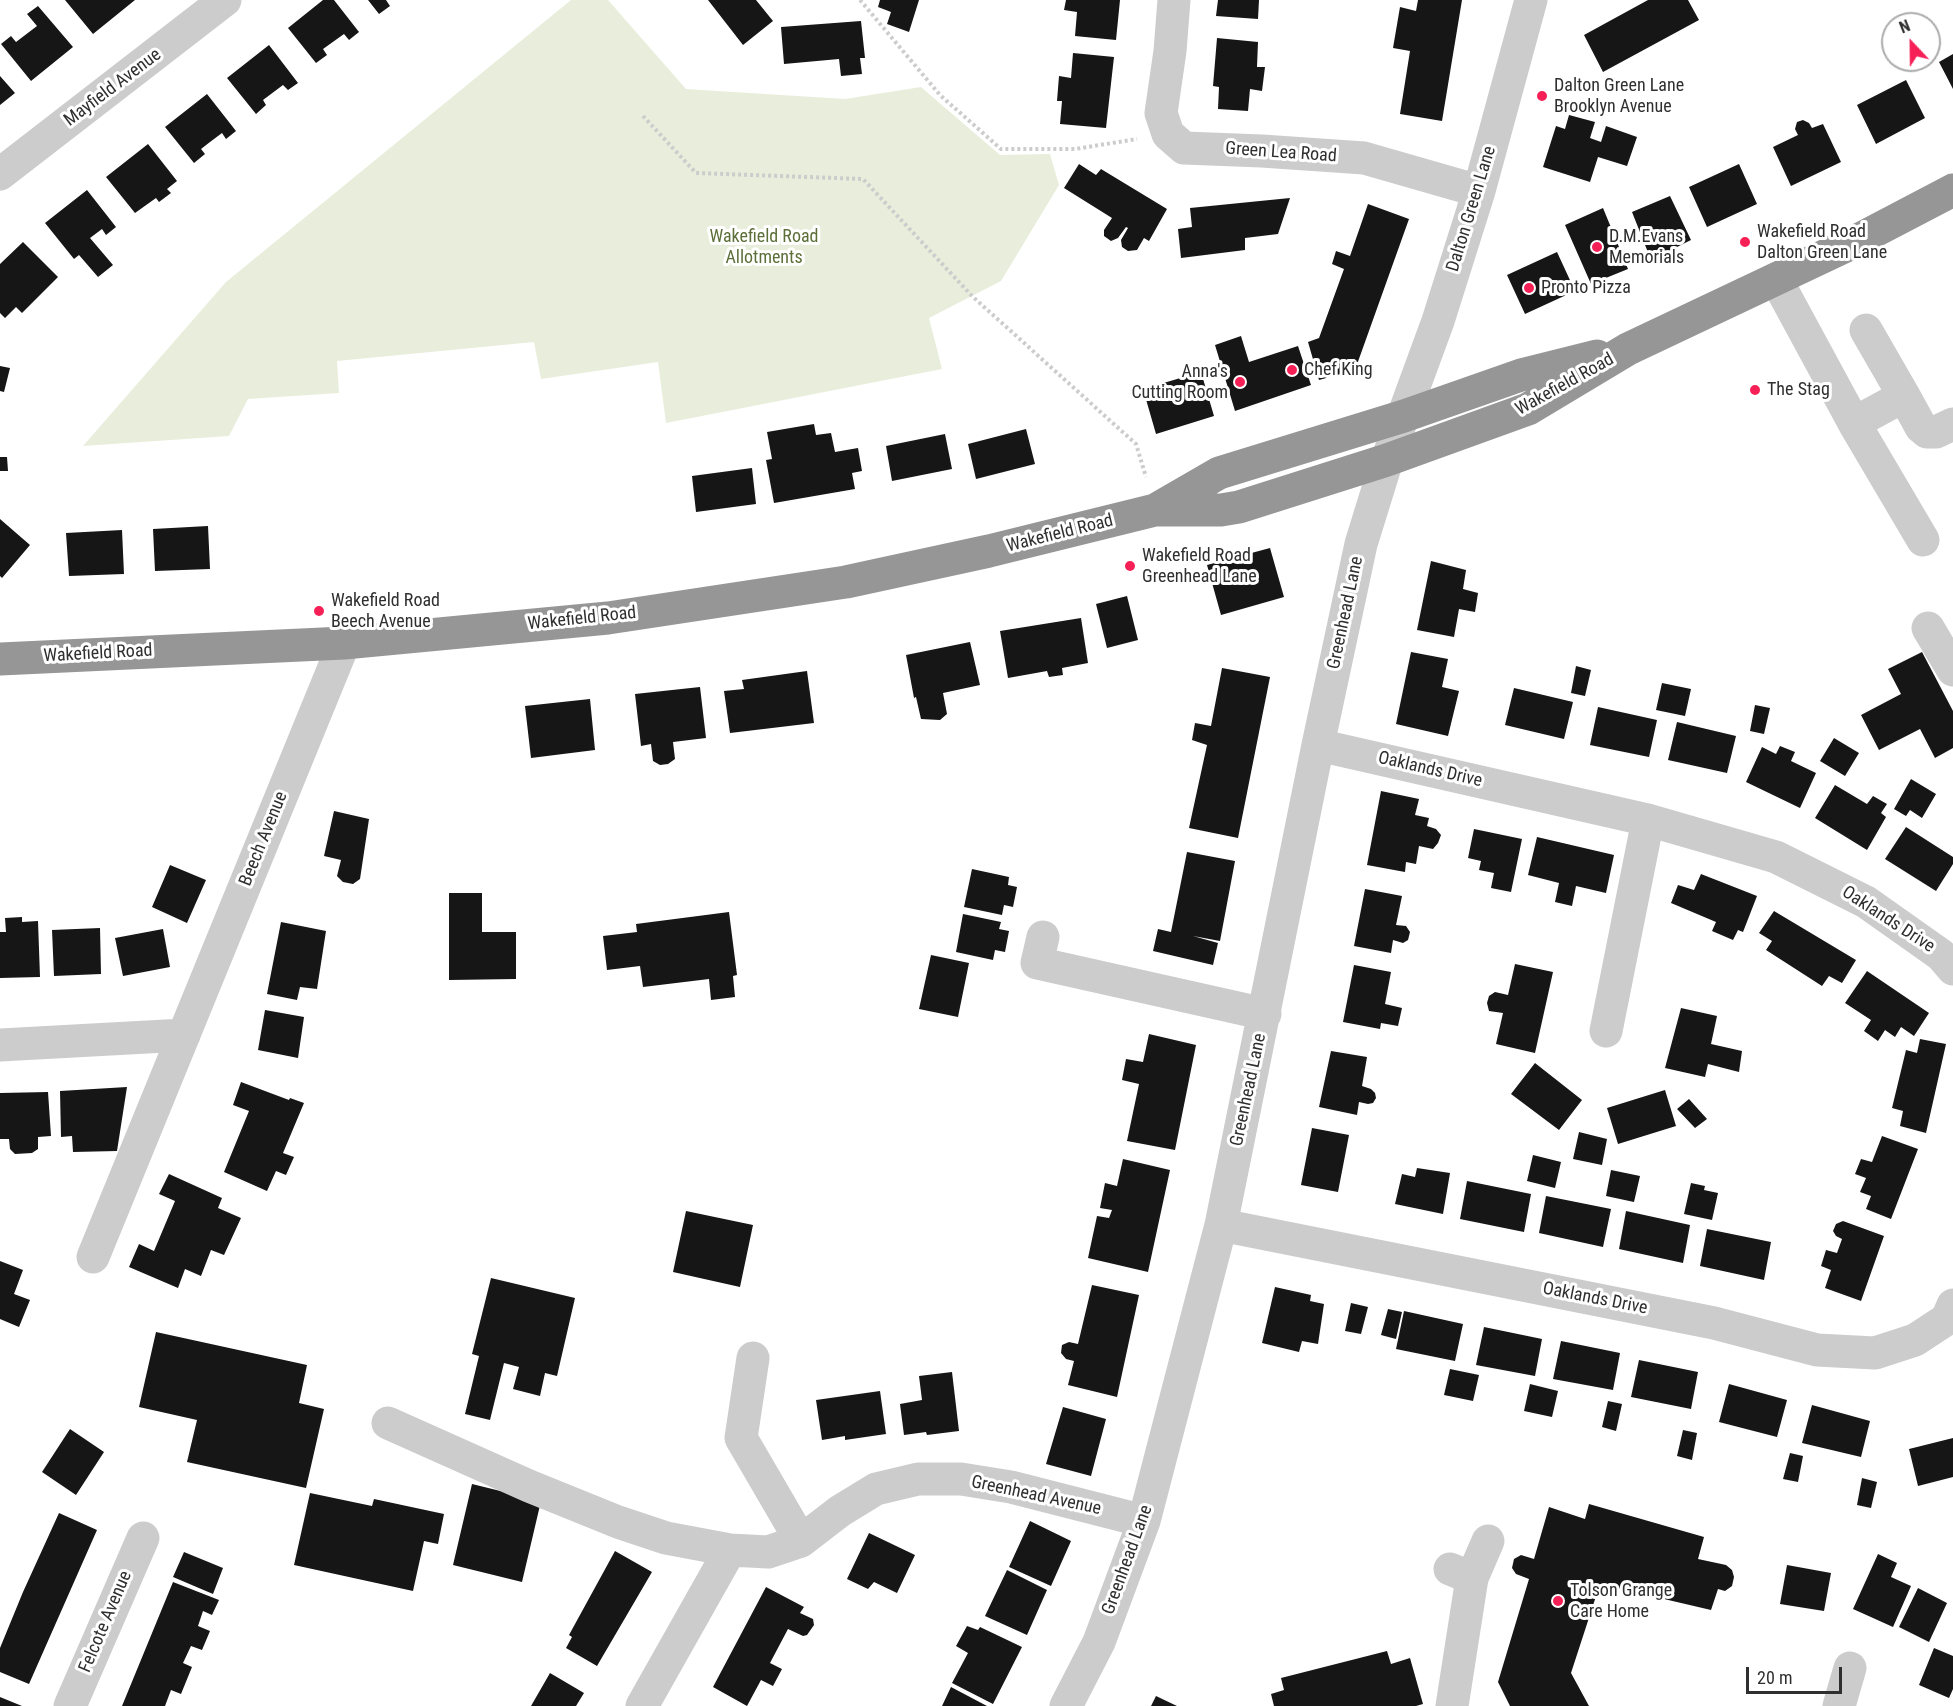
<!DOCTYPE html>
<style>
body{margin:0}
#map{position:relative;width:1953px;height:1706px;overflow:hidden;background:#fff;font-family:"Roboto Condensed",sans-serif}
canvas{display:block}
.north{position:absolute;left:1881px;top:12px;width:60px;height:60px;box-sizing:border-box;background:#fff;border:2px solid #acacac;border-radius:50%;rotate:338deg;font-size:16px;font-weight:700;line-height:24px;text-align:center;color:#2f2f2f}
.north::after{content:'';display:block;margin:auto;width:21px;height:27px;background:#f62056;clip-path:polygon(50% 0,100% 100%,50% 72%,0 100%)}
.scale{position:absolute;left:1746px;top:1667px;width:96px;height:27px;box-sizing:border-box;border:3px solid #2f2f2f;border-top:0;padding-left:8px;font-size:18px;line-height:21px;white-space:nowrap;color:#2f2f2f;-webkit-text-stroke:4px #fff;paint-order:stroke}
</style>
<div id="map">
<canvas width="1953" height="1706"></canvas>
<div class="north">N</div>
<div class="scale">20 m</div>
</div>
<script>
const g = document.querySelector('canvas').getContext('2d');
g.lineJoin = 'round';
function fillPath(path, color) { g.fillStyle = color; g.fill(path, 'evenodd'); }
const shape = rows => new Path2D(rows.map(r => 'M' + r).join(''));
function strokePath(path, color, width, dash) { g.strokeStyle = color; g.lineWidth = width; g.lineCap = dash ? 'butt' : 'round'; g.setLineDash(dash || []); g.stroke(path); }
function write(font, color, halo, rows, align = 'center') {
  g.font = font + ' "Roboto Condensed",sans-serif'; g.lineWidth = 6; g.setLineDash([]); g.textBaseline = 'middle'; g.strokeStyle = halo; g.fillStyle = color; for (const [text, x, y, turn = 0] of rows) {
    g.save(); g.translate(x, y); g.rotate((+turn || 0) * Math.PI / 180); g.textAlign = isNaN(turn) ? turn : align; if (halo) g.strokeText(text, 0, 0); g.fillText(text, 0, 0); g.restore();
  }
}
const green = shape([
 [571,0,608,0,686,89,845,99,921,87,1000,155,1050,154,1059,185,1001,281,929,318,942,369,666,423,658,362,541,379,534,342,337,361,339,393,248,399,229,436,83,446,226,282]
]);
const building = shape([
 [65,0,135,0,93,34],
 [323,0,334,0,359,32,349,40,344,34,323,49,327,55,316,63,288,28],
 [368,0,386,0,390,6,379,14],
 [708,0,756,0,773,21,743,45],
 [880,0,919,0,909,32,887,24,891,12,878,7],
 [1066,0,1120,0,1116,40,1075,36,1077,12,1064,10],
 [1218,0,1259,0,1258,19,1216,16],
 [1418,0,1462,0,1442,121,1400,114,1410,51,1393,48,1400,7,1416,11],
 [1648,0,1688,0,1699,20,1603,72,1584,35],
 [38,6,73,47,31,81,1,44,11,36,16,42,37,26,27,14],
 [861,21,865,58,860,58,862,74,841,76,839,59,784,64,781,27],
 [1217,38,1258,42,1257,67,1265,67,1262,91,1250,89,1248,111,1218,109,1219,87,1213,86],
 [269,45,298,83,288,90,283,85,263,100,266,105,256,114,227,78],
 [1073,53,1114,57,1106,128,1060,124,1062,101,1057,101,1059,76,1071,78],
 [1953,54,1953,89,1939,62],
 [0,76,15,93,0,105],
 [1906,80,1925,118,1876,144,1857,105],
 [207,94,236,131,226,139,222,133,210,142,201,149,205,154,194,163,165,127],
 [1569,115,1595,122,1590,138,1601,142,1606,126,1637,137,1627,166,1598,157,1590,182,1543,167,1556,126,1565,129],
 [1803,120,1809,123,1812,128,1823,124,1841,162,1791,186,1773,147,1798,135,1795,129,1797,122],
 [148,144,177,181,167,189,171,193,159,202,156,198,135,213,106,177],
 [1079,164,1096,175,1101,169,1167,209,1149,241,1144,238,1137,250,1128,251,1122,247,1121,240,1128,228,1126,227,1118,238,1111,241,1104,236,1104,230,1112,218,1064,188],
 [1739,164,1757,204,1707,227,1689,187],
 [87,190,116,227,106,235,102,229,90,238,113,265,98,277,79,255,74,259,45,223],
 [1670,196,1691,240,1651,260,1632,212],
 [1290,198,1278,234,1245,238,1245,250,1181,258,1178,229,1192,227,1190,208],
 [1368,204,1409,219,1355,370,1319,380,1308,342,1319,338,1344,269,1332,264,1336,251,1350,256],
 [1603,208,1628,269,1591,284,1565,225],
 [23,242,58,277,22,313,16,307,5,318,0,313,0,264],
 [1557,252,1575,291,1525,314,1507,275],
 [1241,336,1249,362,1298,346,1311,385,1235,411,1215,345],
 [0,366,10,368,4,392,0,391],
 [1201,372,1214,416,1156,434,1143,389],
 [814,424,816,435,831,433,835,452,858,448,862,471,852,473,855,489,774,503,766,460,772,459,767,432],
 [1026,429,1035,464,976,479,968,444],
 [945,434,952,469,892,481,886,446],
 [0,457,7,457,8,471,0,471],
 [752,468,756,504,696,512,692,476],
 [0,519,30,545,2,578,0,576],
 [208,526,210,569,155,571,153,529],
 [122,530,124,574,69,576,66,533],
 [1270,548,1284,597,1221,615,1207,565],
 [1431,561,1466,570,1463,589,1478,593,1475,612,1459,609,1454,637,1417,630],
 [1127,596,1138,640,1107,648,1096,604],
 [1081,618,1088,663,1062,668,1063,675,1049,677,1047,671,1008,678,1000,631],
 [970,642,980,685,943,693,947,714,940,720,921,719,916,697,914,698,906,655],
 [1411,652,1448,659,1442,687,1459,691,1448,736,1396,724],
 [1922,652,1953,711,1953,748,1935,758,1920,729,1879,750,1861,715,1901,694,1888,669],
 [1576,666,1591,670,1585,696,1571,693],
 [1222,668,1270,677,1238,838,1189,828,1207,745,1192,740,1195,723,1211,726],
 [807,671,814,723,730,733,724,691,744,689,742,680],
 [1662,683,1691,689,1685,716,1656,710],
 [700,687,706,738,673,742,675,759,668,764,660,765,653,761,651,744,641,746,635,694],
 [1514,688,1573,702,1564,739,1505,725],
 [590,699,595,750,531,758,525,706],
 [1755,705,1770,708,1764,734,1750,731],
 [1598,707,1657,720,1649,757,1590,745],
 [1677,722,1736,736,1727,773,1668,760],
 [1834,738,1859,753,1845,776,1820,761],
 [1780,746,1795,752,1791,761,1816,773,1800,808,1746,782,1762,747,1776,754],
 [1911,779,1936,794,1922,818,1910,810,1906,816,1894,809],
 [1835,785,1867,804,1873,796,1887,804,1881,813,1886,817,1867,850,1815,818],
 [1381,791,1419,799,1415,815,1429,818,1427,826,1436,829,1441,835,1438,843,1433,849,1419,846,1416,864,1406,862,1405,872,1367,865],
 [334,811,369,819,360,879,353,884,343,882,337,876,341,860,324,856],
 [1906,827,1953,857,1953,864,1936,891,1885,859],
 [1474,829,1522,839,1511,892,1491,888,1494,873,1479,870,1481,861,1468,858],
 [1537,837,1614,855,1606,893,1576,886,1572,906,1555,902,1559,883,1528,875],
 [1187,852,1235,861,1220,941,1193,936,1218,943,1213,965,1153,951,1158,929,1171,932],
 [170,865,206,880,187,923,152,907],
 [972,869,1009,877,1008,885,1017,887,1013,907,1004,905,1002,915,964,907],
 [1701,874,1757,896,1743,932,1738,930,1733,940,1712,931,1716,922,1671,903,1678,885,1694,890],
 [1365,889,1402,896,1396,925,1406,926,1410,932,1408,940,1403,943,1393,940,1391,953,1354,946],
 [449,893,482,893,482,932,516,932,516,979,449,980],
 [1774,911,1856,960,1842,983,1829,976,1822,986,1766,950,1772,941,1759,933],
 [729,912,737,975,733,976,735,997,711,1000,709,979,643,987,640,966,607,970,603,936,637,932,636,924],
 [963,914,1001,922,999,929,1009,931,1005,952,995,950,993,960,956,952],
 [22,917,22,922,38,921,40,977,0,978,0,932,6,932,5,918],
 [281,922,326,931,317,989,300,987,297,1000,267,994],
 [100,928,101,974,54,976,52,930],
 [163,929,170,967,123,976,115,938],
 [931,955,969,963,958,1017,919,1009],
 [1515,964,1553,972,1535,1053,1496,1044,1503,1013,1489,1011,1487,1003,1489,996,1495,992,1508,995],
 [1354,965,1391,972,1385,1004,1402,1008,1398,1026,1381,1023,1380,1029,1343,1022],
 [1867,971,1929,1013,1914,1036,1901,1027,1895,1037,1885,1030,1878,1041,1864,1031,1871,1020,1845,1003],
 [1681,1008,1717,1016,1711,1044,1742,1051,1739,1072,1708,1064,1705,1077,1665,1068],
 [265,1010,304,1017,298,1058,258,1050],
 [1149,1034,1196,1045,1175,1150,1127,1141,1139,1084,1122,1080,1126,1059,1143,1062],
 [1920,1039,1946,1044,1926,1133,1900,1126,1903,1111,1892,1108,1906,1050,1917,1053],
 [1331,1051,1367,1057,1362,1086,1371,1089,1375,1093,1376,1098,1373,1103,1368,1104,1359,1102,1357,1115,1319,1107],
 [1535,1063,1582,1100,1559,1130,1511,1094],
 [241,1082,289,1100,290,1098,304,1103,283,1153,294,1157,286,1175,276,1171,267,1191,224,1172,249,1111,233,1105],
 [127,1087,117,1151,73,1152,72,1136,61,1137,60,1091],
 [1665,1090,1676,1126,1618,1144,1607,1108],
 [48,1092,51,1136,38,1137,38,1149,32,1153,15,1154,10,1149,9,1139,0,1139,0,1093],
 [1689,1099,1707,1119,1695,1128,1677,1109],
 [1312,1128,1349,1135,1338,1192,1301,1185],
 [1579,1132,1607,1139,1602,1165,1573,1159],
 [1882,1136,1918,1149,1891,1219,1866,1209,1871,1196,1860,1192,1866,1178,1855,1174,1861,1159,1872,1162],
 [1533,1155,1561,1162,1555,1188,1527,1181],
 [1123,1159,1170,1170,1148,1272,1088,1258,1097,1216,1109,1218,1112,1210,1100,1208,1105,1183,1117,1186],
 [1417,1168,1450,1173,1443,1214,1395,1204,1402,1174,1415,1177],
 [1611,1170,1640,1176,1634,1202,1606,1196],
 [169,1174,222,1198,218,1208,241,1218,224,1255,211,1250,201,1276,185,1269,178,1288,129,1267,139,1244,154,1251,175,1201,159,1194],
 [1467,1181,1531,1194,1524,1232,1460,1219],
 [1691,1183,1705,1186,1704,1190,1718,1193,1712,1220,1684,1214],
 [1546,1196,1611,1209,1603,1247,1539,1233],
 [686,1211,753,1225,740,1287,673,1272],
 [1626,1211,1690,1225,1683,1263,1619,1249],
 [1843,1221,1884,1236,1861,1301,1825,1288,1831,1270,1821,1266,1826,1250,1837,1253,1842,1239,1836,1236,1833,1231,1836,1224],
 [1707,1229,1771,1242,1764,1280,1700,1266],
 [0,1261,23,1270,14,1294,30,1300,19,1327,0,1319],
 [491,1278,575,1298,557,1376,545,1373,540,1396,513,1389,519,1367,504,1363,490,1420,465,1414,479,1356,472,1354],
 [1092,1285,1139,1295,1117,1397,1068,1385,1074,1361,1066,1359,1061,1353,1062,1345,1069,1342,1078,1344],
 [1275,1287,1311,1295,1310,1301,1324,1304,1318,1344,1302,1341,1299,1352,1262,1343],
 [1351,1303,1368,1307,1361,1334,1345,1331],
 [1388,1309,1402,1312,1396,1339,1381,1335],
 [1404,1311,1463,1324,1455,1361,1396,1349],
 [1484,1327,1542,1339,1535,1376,1476,1365],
 [156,1332,307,1365,299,1403,324,1409,306,1488,187,1462,197,1420,139,1407],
 [1561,1341,1620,1353,1613,1390,1553,1379],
 [1639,1360,1698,1372,1691,1409,1631,1397],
 [1450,1369,1479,1375,1473,1401,1444,1395],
 [952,1372,959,1431,927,1435,926,1432,904,1435,900,1404,922,1400,919,1376],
 [1530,1384,1558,1391,1552,1417,1524,1411],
 [1729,1384,1787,1400,1777,1437,1719,1422],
 [880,1391,886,1434,845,1440,845,1436,822,1440,816,1400],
 [1608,1401,1622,1404,1616,1431,1602,1427],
 [1812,1405,1870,1421,1861,1457,1802,1443],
 [1063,1407,1106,1419,1091,1476,1046,1464],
 [70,1429,104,1452,76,1495,42,1472],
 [1683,1430,1697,1433,1692,1460,1677,1456],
 [1953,1438,1953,1477,1918,1486,1909,1449],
 [1790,1453,1803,1456,1798,1482,1783,1479],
 [1862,1478,1877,1482,1871,1508,1857,1505],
 [472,1484,541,1501,522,1582,453,1565],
 [310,1493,372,1506,374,1499,444,1514,438,1544,424,1541,413,1591,294,1565],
 [1589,1504,1704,1537,1698,1559,1726,1565,1732,1570,1734,1577,1732,1586,1725,1591,1718,1589,1711,1610,1600,1584,1571,1673,1589,1706,1510,1706,1498,1682,1529,1579,1516,1574,1512,1568,1514,1559,1521,1555,1534,1559,1549,1507,1585,1519],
 [59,1513,97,1530,29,1684,0,1672,0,1648,23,1592],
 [1030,1521,1071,1541,1051,1586,1009,1567],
 [869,1533,915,1555,897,1593,874,1582,868,1589,847,1579],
 [615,1551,652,1572,597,1666,566,1648,572,1637,569,1635],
 [184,1552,223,1568,213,1594,173,1577],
 [1878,1554,1897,1563,1891,1577,1911,1586,1893,1627,1853,1609],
 [1787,1565,1831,1573,1824,1611,1780,1604],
 [1007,1570,1047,1590,1027,1635,985,1616],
 [173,1582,219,1600,212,1615,203,1611,198,1626,210,1631,202,1650,191,1646,183,1663,192,1667,181,1694,171,1690,165,1706,122,1706],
 [766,1587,804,1607,800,1613,813,1619,814,1625,807,1635,803,1636,788,1629,770,1663,782,1669,773,1686,761,1680,747,1706,713,1687],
 [1918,1588,1947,1603,1929,1642,1899,1627],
 [967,1626,978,1630,980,1627,1022,1647,993,1704,952,1683,968,1653,956,1646],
 [1934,1648,1953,1656,1953,1689,1949,1698,1919,1685],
 [1387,1651,1391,1664,1410,1658,1423,1704,1416,1706,1274,1706,1271,1694,1284,1690,1281,1678],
 [550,1673,584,1693,576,1706,531,1706],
 [951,1687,987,1706,942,1706],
 [1156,1696,1177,1706,1151,1706],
 [0,1697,22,1706,0,1706]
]);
const path = shape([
 [860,0,940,95,1001,149,1075,149,1137,139],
 [643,116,696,173,863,179,972,296,1136,444,1146,477]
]);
const minor = shape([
 [1174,0,1170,51,1161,113,1168,134,1184,148,1262,151,1364,158,1479,191],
 [0,174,225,0],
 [1776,279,1854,423,1923,540],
 [1904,396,1921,427,1927,432,1936,432,1953,424],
 [1854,423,1904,396,1866,330],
 [1928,628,1953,670],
 [1318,745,1648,820,1776,857,1866,902,1941,955,1953,969],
 [1043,937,1037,963,1265,1014],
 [1606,1031,1648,820],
 [0,1045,184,1035],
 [1221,1225,1714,1323,1817,1350,1875,1353,1915,1340,1947,1319,1953,1305],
 [93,1257,344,643],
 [753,1358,741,1438,801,1541],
 [388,1423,529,1486,618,1522,666,1538,730,1550],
 [1450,1569,1472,1578,1452,1706],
 [1472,1578,1488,1541],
 [70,1706,143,1538],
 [642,1706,730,1550,768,1552,801,1541,840,1511,876,1489,918,1479,961,1479,1011,1487,1144,1521],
 [1066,1706,1099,1642,1144,1521,1221,1225,1318,745,1361,544,1387,460,1438,321,1479,191,1531,0],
 [1839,1706,1850,1668]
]);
const highway = shape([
 [1155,510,1219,473,1404,416,1521,375,1597,356],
 [0,659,344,643,608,618,846,582,989,551,1155,510,1221,510,1239,507,1387,460,1528,409,1628,349,1852,243,1953,190]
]);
const markers = [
 [1542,96,6,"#f62056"],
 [1745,242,6,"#f62056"],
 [1597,247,6,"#f62056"],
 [1529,288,6,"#f62056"],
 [1292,370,6,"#f62056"],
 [1240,382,6,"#f62056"],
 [1755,390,6,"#f62056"],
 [1130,566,6,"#f62056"],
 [319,611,6,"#f62056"],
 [1558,1601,6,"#f62056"]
];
const poiNames = [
 ["Dalton Green Lane",1554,86],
 ["Brooklyn Avenue",1554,107],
 ["Wakefield Road",1757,232],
 ["Dalton Green Lane",1757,253],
 ["D.M.Evans",1609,237],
 ["Memorials",1609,258],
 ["Pronto Pizza",1541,288],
 ["Chef King",1304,370],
 ["Anna's",1228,372,"right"],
 ["Cutting Room",1228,393,"right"],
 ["The Stag",1767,390],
 ["Wakefield Road",1142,556],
 ["Greenhead Lane",1142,577],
 ["Wakefield Road",331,601],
 ["Beech Avenue",331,622],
 ["Tolson Grange",1570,1591],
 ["Care Home",1570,1612]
];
const streetNames = [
 ["Mayfield Avenue",113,88,-37],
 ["Green Lea Road",1281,153,4],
 ["Dalton Green Lane",1472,209,-73],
 ["Wakefield Road",1565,385,-29],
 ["Wakefield Road",1060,534,-14],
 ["Greenhead Lane",1346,613,-78],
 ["Wakefield Road",582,619,-6],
 ["Wakefield Road",98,654,-3],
 ["Oaklands Drive",1430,770,13],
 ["Beech Avenue",264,839,-68],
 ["Oaklands Drive",1888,920,33],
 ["Greenhead Lane",1249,1090,-78],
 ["Oaklands Drive",1595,1299,11],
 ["Greenhead Avenue",1036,1496,12],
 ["Greenhead Lane",1128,1560,-70],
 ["Felcote Avenue",106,1622,-67]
];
const parkNames = [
 ["Wakefield Road",764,237],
 ["Allotments",764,258]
];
fillPath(green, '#e8eedb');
fillPath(building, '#161616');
strokePath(path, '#ccc', 4, [3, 3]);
strokePath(minor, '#ccc', 33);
strokePath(highway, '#969696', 33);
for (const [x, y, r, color] of markers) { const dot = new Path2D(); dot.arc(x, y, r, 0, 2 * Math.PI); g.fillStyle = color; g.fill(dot); strokePath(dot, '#fff', 2); }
write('18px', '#2f2f2f', '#fff', poiNames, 'left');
write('18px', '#2f2f2f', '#fff', streetNames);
write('18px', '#5c6f38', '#fff', parkNames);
</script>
